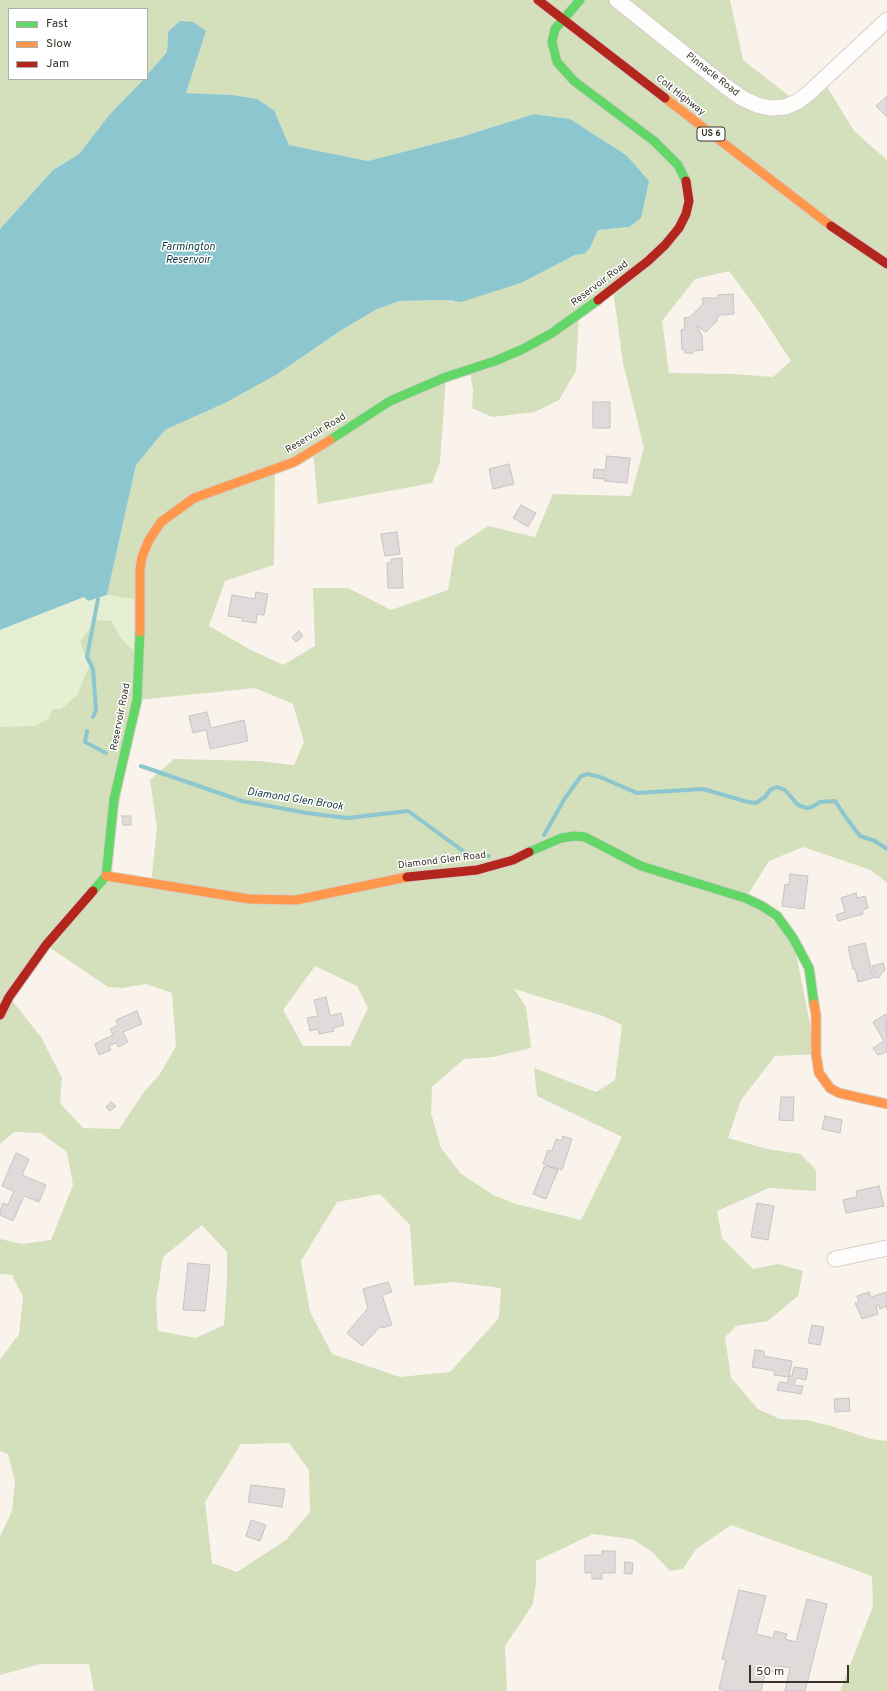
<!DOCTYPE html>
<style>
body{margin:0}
#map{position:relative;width:887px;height:1691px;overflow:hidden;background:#f9f3ec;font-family:Overpass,sans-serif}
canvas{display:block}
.legend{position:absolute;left:8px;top:8px;width:140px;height:72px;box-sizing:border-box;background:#fff;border:1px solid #b0aeaa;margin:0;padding:5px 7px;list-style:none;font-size:12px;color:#3a342b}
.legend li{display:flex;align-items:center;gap:8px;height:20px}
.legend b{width:20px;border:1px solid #b0aeaa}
.scale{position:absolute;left:749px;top:1665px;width:100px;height:18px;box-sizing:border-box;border:2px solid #3a342b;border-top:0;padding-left:5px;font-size:12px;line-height:14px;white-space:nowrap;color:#3a342b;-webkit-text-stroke:3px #fff;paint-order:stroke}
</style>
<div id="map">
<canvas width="887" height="1691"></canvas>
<ul class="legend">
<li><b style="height:5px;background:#63d668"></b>Fast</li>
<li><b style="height:5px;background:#ff974d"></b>Slow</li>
<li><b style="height:5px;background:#b3261e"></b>Jam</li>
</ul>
<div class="scale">50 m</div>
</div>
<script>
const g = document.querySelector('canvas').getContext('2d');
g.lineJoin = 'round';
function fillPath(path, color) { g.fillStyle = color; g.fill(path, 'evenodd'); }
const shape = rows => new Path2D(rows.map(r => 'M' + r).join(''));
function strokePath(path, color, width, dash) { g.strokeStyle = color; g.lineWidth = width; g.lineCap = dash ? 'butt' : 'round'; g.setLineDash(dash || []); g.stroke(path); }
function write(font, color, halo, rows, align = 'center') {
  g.font = font + ' Overpass,sans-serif'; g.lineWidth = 3; g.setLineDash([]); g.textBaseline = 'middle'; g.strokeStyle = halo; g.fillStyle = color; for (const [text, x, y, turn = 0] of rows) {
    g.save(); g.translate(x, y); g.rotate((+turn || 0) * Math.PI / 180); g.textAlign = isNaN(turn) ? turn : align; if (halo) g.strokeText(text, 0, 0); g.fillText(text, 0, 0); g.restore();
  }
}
const green = shape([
 [107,595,139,600,140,657,121,638,111,622,80,642,89,666,77,695,61,709,36,727,0,727,0,630,84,597,98,599]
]);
const forest = shape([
 [0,0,730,0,743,60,797,102,823,80,854,131,887,160,887,883,871,870,803,847,769,861,746,898,793,938,816,1054,775,1056,741,1100,728,1138,767,1149,800,1154,816,1170,816,1191,769,1188,717,1211,722,1238,753,1269,779,1264,803,1271,798,1296,768,1321,736,1326,725,1337,731,1378,758,1409,780,1419,806,1420,831,1426,871,1439,887,1441,887,1691,840,1691,873,1606,872,1576,731,1525,696,1549,683,1569,670,1571,651,1551,632,1539,593,1534,536,1561,536,1584,533,1604,505,1646,507,1691,94,1691,89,1664,41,1664,0,1675,0,1537,12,1511,15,1481,8,1454,0,1451,0,1360,19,1334,23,1297,12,1275,0,1274,0,1239,22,1244,51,1240,73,1185,67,1152,41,1133,14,1132,0,1144,0,727,36,726,49,718,52,709,61,709,77,695,89,666,80,642,95,620,111,621,121,638,140,657,139,600,107,595,136,465,165,430,225,403,276,375,340,331,377,309,400,301,445,300,452,302,521,283,575,255,584,254,590,248,598,230,629,227,626,155,570,119,534,114,461,137,368,161,289,145,274,110,257,99,233,95,186,93,206,31,168,32,167,52,147,75,147,9,9,9,9,79,144,79,110,114,79,154,53,170,0,229],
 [729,271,757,309,791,361,773,377,733,374,669,373,662,321,695,279],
 [613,290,623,363,644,448,631,496,553,494,535,537,488,526,455,548,448,590,391,610,348,588,313,588,315,646,283,665,249,649,209,626,225,581,274,565,275,470,313,451,318,504,432,483,440,462,446,377,470,370,473,390,472,408,492,417,535,412,559,400,576,371,579,315],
 [255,688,293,704,304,742,294,765,259,761,174,759,150,780,157,828,151,883,106,876,138,700],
 [46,945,108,987,122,988,146,984,172,993,176,1046,160,1074,144,1092,119,1129,83,1128,60,1103,62,1078,41,1037,9,997],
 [315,966,357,986,368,1008,350,1046,303,1046,283,1010],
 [514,989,603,1016,622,1025,615,1080,596,1092,534,1068,537,1096,622,1137,581,1220,516,1204,493,1195,460,1173,441,1148,431,1113,432,1087,464,1059,493,1057,531,1048,526,1007],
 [380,1194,410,1225,414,1286,453,1282,501,1288,499,1318,450,1372,400,1377,332,1354,310,1312,301,1261,337,1202],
 [202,1225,227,1252,227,1281,224,1325,196,1338,158,1331,156,1301,163,1257],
 [289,1443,309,1470,310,1512,286,1540,237,1572,212,1563,205,1502,241,1444]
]);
const water = shape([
 [180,21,193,22,206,31,186,93,233,95,257,99,274,110,289,145,368,161,461,137,534,114,570,119,626,155,649,181,641,218,629,227,598,230,590,248,584,254,575,255,521,283,461,302,445,300,400,301,377,309,340,331,276,375,225,403,165,430,136,465,107,595,88,601,84,597,0,630,0,229,53,170,79,154,110,114,144,79,147,79,147,75,167,52,168,32]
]);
const stream = shape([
 [93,717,96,710,93,669,87,657,98,599],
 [87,731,85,742,106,753],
 [141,766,242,801,307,813,347,818,408,811,463,851,476,857,489,856],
 [544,835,565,798,581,776,588,774,600,777,637,793,703,789,748,802,756,803,765,797,770,790,777,787,785,790,798,805,807,808,812,807,820,802,835,801,847,819,860,836,875,841,887,849]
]);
const building = shape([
 [887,96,887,117,876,106,887,96],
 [733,294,734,314,720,315,717,318,717,321,706,332,697,326,702,336,703,350,693,351,693,353,685,353,685,350,682,350,681,330,685,329,684,318,690,317,703,304,702,298,718,298,718,295,733,294],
 [593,402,610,402,610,428,593,428,593,402],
 [607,456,630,458,627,483,604,481,605,479,593,478,594,469,605,470,607,456],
 [509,464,514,484,493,489,489,469,509,464],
 [521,505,536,513,528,527,513,518,521,505],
 [397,532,400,554,385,556,381,534,397,532],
 [402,558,403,588,388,588,387,563,391,563,391,559,402,558],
 [256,592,268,594,264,615,257,614,256,623,242,621,242,618,228,616,232,595,255,599,256,592],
 [299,631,303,636,296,642,292,637,299,631],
 [207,712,211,728,244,720,248,741,210,749,206,730,193,733,189,716,207,712],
 [122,816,131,816,131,825,123,825,122,816],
 [790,874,808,876,804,909,782,906,785,884,789,885,790,874],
 [856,893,857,898,865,896,868,908,862,910,863,914,838,921,836,915,845,912,841,898,856,893],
 [865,943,873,978,858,982,855,969,853,969,848,947,865,943],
 [883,963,885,970,880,975,880,977,875,978,872,966,883,963],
 [326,997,330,1016,341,1013,344,1025,333,1028,334,1031,319,1034,318,1029,310,1031,307,1018,318,1016,314,1000,326,997],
 [137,1011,142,1024,123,1032,128,1042,118,1047,116,1043,109,1046,111,1050,99,1055,95,1045,96,1043,113,1035,110,1029,118,1025,116,1020,137,1011],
 [886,1014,887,1052,878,1055,873,1048,884,1041,873,1022,886,1014],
 [781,1097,794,1097,793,1121,779,1120,781,1097],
 [111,1102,116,1106,110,1111,106,1107,111,1102],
 [825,1116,842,1120,840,1133,822,1129,825,1116],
 [563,1136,572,1139,562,1170,543,1164,548,1150,552,1151,556,1139,561,1141,563,1136],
 [16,1153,29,1159,22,1175,46,1185,39,1202,24,1196,13,1221,0,1215,0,1211,3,1203,8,1205,14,1191,2,1186,16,1153],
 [547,1166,558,1170,546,1199,533,1194,544,1167,547,1166],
 [879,1186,884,1206,846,1213,843,1200,857,1197,856,1191,879,1186],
 [757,1203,774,1206,768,1240,751,1237,757,1203],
 [188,1263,210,1265,205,1311,183,1310,188,1263],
 [388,1282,392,1292,382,1295,392,1325,382,1328,381,1326,362,1346,347,1333,368,1308,363,1289,388,1282],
 [869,1292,871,1297,887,1292,887,1309,886,1306,880,1309,879,1305,876,1306,878,1314,862,1319,855,1303,859,1302,857,1296,869,1292],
 [812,1325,824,1327,820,1345,808,1343,812,1325],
 [755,1350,764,1351,764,1356,792,1361,789,1376,792,1376,794,1367,808,1369,806,1380,796,1378,794,1385,803,1386,801,1394,777,1390,779,1382,787,1383,789,1377,774,1375,775,1371,752,1367,755,1350],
 [849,1398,850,1411,835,1412,834,1399,849,1398],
 [251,1485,285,1489,282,1507,248,1502,251,1485],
 [251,1520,266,1525,260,1541,246,1536,251,1520],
 [602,1551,615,1551,615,1573,602,1573,602,1579,592,1579,592,1573,585,1573,585,1555,602,1555,602,1551],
 [625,1562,633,1563,632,1574,624,1573,625,1562],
 [739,1590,766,1596,756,1634,773,1638,775,1631,787,1634,785,1639,796,1642,807,1599,827,1604,805,1691,785,1691,790,1668,779,1666,778,1673,766,1670,761,1691,728,1691,719,1689,726,1660,722,1659,739,1590]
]);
const street = shape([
 [617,0,725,86,742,98,757,105,770,108,785,107,797,102,809,93,887,20],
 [835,1259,887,1248]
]);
const fast = shape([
 [580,0,555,29,552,42,557,62,574,81,654,141,678,165,686,181],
 [330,440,390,401,446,377,495,361,523,349,552,333,598,300],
 [529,852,561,838,574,836,585,837,641,866,745,898,762,906,777,916,793,938,809,968,814,1004],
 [93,891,106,876,114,799,137,700,140,632]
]);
const slow = shape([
 [665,98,831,226],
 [140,632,140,570,142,557,149,540,161,522,194,498,294,462,330,440],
 [106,876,249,899,296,900,407,877],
 [814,1004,816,1015,816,1054,819,1073,830,1088,839,1093,887,1104]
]);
const jam = shape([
 [538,0,665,98],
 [831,226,887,264],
 [598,300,648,261,665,245,679,228,686,214,689,201,686,181],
 [407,877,477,870,513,860,529,852],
 [0,1015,9,997,46,945,93,891]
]);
const shields = [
 [711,134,28]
];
const shieldNames = [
 ["US 6",711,134]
];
const streetNames = [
 ["Pinnacle Road",712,75,38],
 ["Colt Highway",680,96,38],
 ["Reservoir Road",600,284,-37],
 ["Reservoir Road",316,434,-31],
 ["Reservoir Road",121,717,-79],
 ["Diamond Glen Road",442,861,-7]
];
const waterNames = [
 ["Farmington",188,248],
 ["Reservoir",188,261],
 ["Diamond Glen Brook",295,800,9]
];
fillPath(green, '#e6efd1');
fillPath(forest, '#d4dfbb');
fillPath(water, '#8cc6cf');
strokePath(stream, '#8cc6cf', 4);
fillPath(building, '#e1dada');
strokePath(building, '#c8c2c2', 1);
strokePath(street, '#d6d0c8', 17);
strokePath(fast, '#d6d0c8', 11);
strokePath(slow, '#d6d0c8', 11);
strokePath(jam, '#d6d0c8', 11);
strokePath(street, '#fefdfc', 15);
strokePath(fast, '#63d668', 9);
strokePath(slow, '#ff974d', 9);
strokePath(jam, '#b3261e', 9);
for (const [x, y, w] of shields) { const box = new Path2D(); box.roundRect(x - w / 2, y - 7, w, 14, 3); g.fillStyle = '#fff'; g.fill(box); strokePath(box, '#3a342b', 1); }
write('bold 9px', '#3a342b', null, shieldNames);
write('10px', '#3a342b', '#fff', streetNames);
write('italic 11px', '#143c43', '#fff', waterNames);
</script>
